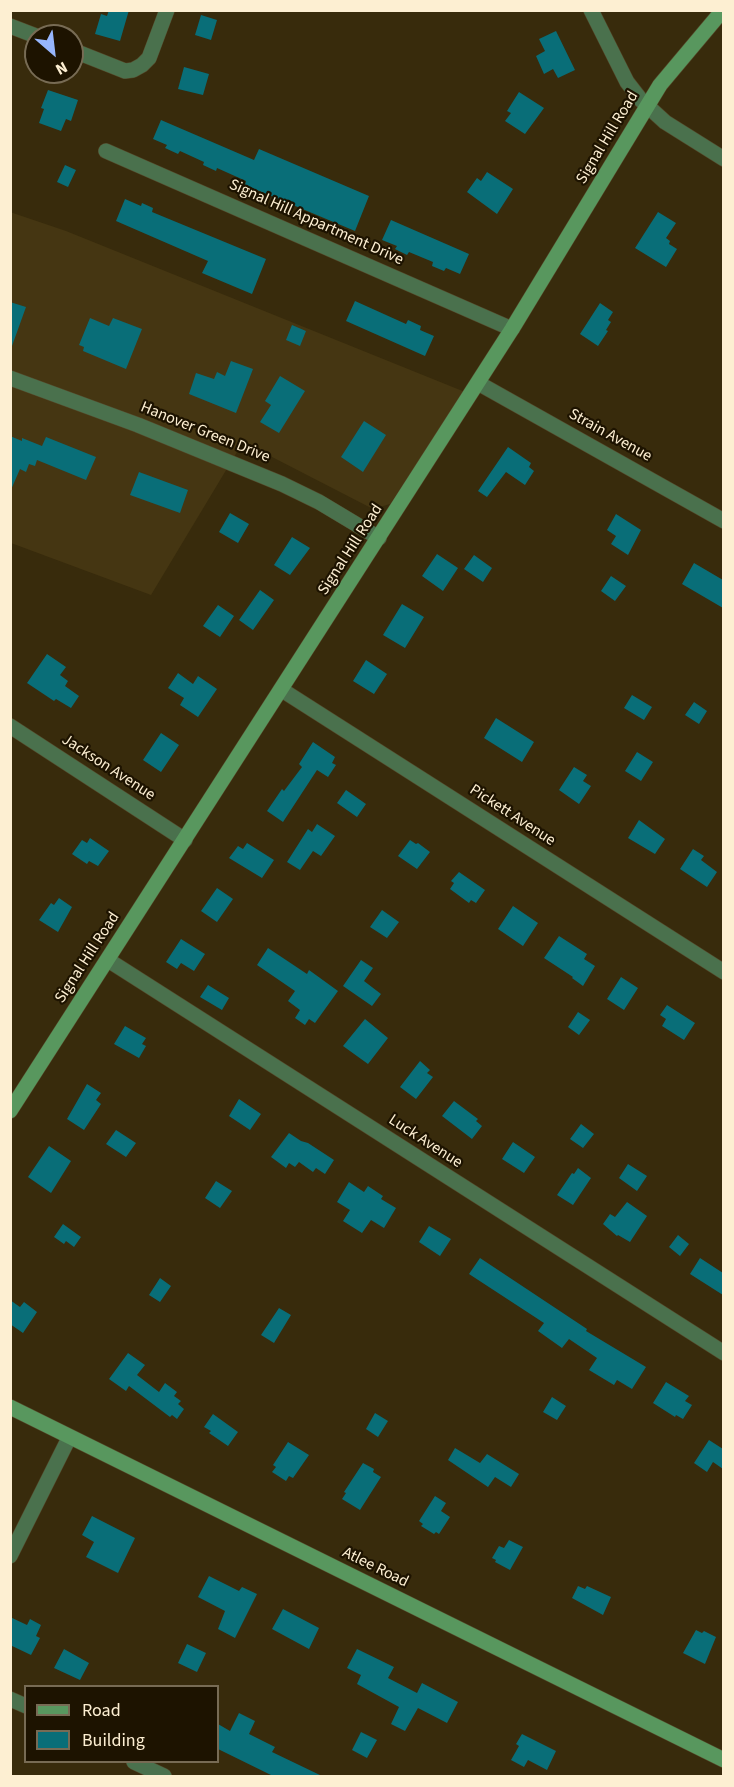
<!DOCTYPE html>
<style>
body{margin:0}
#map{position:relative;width:734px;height:1787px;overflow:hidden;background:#382b0c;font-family:"Source Sans 3",sans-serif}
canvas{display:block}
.frame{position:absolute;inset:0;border:12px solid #fdefd2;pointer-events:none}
.legend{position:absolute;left:24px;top:1685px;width:195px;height:78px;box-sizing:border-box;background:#1d1300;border:2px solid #776b54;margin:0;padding:8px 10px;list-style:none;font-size:18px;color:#fdefd2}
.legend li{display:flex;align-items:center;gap:12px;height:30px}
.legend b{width:30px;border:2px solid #776b54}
.north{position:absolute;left:24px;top:24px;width:60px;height:60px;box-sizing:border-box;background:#1d1300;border:2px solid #776b54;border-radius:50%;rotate:152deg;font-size:16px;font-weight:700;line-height:24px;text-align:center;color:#fdefd2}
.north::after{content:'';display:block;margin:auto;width:21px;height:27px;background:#97b6fd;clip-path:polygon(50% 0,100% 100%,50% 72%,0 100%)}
</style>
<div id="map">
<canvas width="734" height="1787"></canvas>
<div class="frame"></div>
<ul class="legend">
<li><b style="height:8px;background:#58975e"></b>Road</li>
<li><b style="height:16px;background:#096e78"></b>Building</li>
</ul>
<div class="north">N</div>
</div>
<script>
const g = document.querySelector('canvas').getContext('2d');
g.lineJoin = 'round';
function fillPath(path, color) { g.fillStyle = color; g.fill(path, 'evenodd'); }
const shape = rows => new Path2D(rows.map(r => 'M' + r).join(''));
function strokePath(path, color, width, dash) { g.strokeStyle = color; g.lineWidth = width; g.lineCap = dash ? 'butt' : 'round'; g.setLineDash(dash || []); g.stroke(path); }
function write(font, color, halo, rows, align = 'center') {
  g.font = font + ' "Source Sans 3",sans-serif'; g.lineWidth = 4.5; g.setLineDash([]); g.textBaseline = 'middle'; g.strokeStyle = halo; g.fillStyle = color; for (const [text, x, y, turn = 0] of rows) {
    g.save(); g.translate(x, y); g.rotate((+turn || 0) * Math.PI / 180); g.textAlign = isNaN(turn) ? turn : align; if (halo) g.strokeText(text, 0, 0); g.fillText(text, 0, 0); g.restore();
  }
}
const built = shape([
 [10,212,66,231,465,392,390,504,373,509,243,442,151,595,11,543]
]);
const building = shape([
 [109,10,129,10,120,41,95,34,101,14,107,16],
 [201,15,217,20,211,40,195,35],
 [556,31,575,70,558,78,553,69,544,74,536,56,545,51,539,39],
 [184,67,209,74,203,95,178,89],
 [48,90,78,100,71,121,66,119,61,131,39,123,44,109,41,108],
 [519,92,544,108,525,134,505,121,511,113,507,111],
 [161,120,254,160,259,149,369,196,355,231,245,185,246,181,217,168,216,171,203,165,204,162,180,151,178,154,165,148,167,145,153,139],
 [65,165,76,170,68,187,57,182],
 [487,172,513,189,497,214,467,192,477,178,481,181],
 [125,199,141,206,142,203,153,208,152,212,266,259,252,294,202,273,208,261,116,221],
 [658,212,676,223,666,238,670,241,669,244,677,249,666,267,635,248],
 [391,220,469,254,460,274,446,268,444,271,432,266,433,262,409,252,407,255,395,249,397,246,382,240],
 [355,301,406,324,408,320,421,326,420,330,434,336,425,356,346,321],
 [10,302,26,307,12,346,10,346],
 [600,303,613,312,608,320,611,322,606,330,608,331,598,346,580,334],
 [90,318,109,326,113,318,142,329,126,369,83,351,84,347,79,345],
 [292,325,306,331,300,346,286,340],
 [231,361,253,369,236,413,189,394,196,373,214,379,217,372,225,376],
 [280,376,305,391,279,433,260,422,271,405,265,401],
 [364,421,386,435,363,472,341,457],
 [10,436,22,441,22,438,42,446,46,437,96,457,86,480,37,460,35,466,29,464,26,472,20,469,10,492],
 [508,447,531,463,529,467,534,471,525,485,506,472,487,497,478,491],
 [139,472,188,490,180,513,130,495],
 [230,513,249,524,238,543,219,532],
 [616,514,641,530,628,555,611,544,616,536,607,530],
 [292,537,310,548,290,575,274,565],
 [437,554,458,568,443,591,422,576],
 [474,555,492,568,483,582,464,569],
 [694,563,723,580,723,608,682,584],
 [611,576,626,586,615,601,601,591],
 [260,590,274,600,253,630,239,620],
 [402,604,424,617,405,648,383,635],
 [218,605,234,616,220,637,203,626],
 [47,654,66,667,60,675,68,681,65,686,79,696,71,708,56,699,54,701,27,683],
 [366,660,387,674,374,694,353,681],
 [178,673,193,684,198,676,217,689,198,717,180,705,184,698,168,688],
 [632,695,652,707,644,720,624,708],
 [694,702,707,711,699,724,685,715],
 [496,718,534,742,522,762,484,738],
 [161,733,179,745,161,772,143,760],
 [313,742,335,757,332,763,336,765,328,777,317,770,283,822,267,811,282,789,284,791,302,767,299,764],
 [637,752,653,762,641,781,625,771],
 [574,767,587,775,583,781,591,786,579,804,559,790],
 [346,790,366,804,357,817,337,803],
 [639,820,665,839,655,854,628,838],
 [317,824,335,836,321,856,313,851,300,870,287,862,308,829,312,832],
 [90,838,109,851,98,866,89,861,87,864,72,854,82,840,87,843],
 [410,840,416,844,418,843,430,852,417,869,398,856],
 [247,843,274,860,262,878,229,858,238,846,243,849],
 [693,849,704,856,701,860,717,872,707,887,680,869],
 [459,872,485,890,476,903,471,900,469,903,450,889,454,883,451,881],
 [217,888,233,899,217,922,201,911],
 [59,898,72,907,58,932,39,920,51,903,54,905],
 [513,906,538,923,523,946,498,929],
 [382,910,399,922,387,938,370,927],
 [559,936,587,954,584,959,595,966,583,986,572,978,573,977,544,958],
 [181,939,205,954,194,971,181,963,177,969,166,962],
 [268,948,307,974,309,970,338,991,315,1023,309,1019,305,1025,295,1018,300,1010,288,1001,295,991,257,965],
 [361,960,373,968,364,981,381,994,372,1006,343,986],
 [621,977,638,988,624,1010,607,999],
 [208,985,229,998,222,1010,200,997],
 [667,1005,695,1023,684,1040,662,1026,666,1019,660,1015],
 [578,1012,590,1020,579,1035,568,1027],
 [365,1019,388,1038,368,1064,343,1046],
 [125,1026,146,1038,142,1044,146,1046,139,1058,114,1044],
 [420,1061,430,1070,427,1073,433,1077,416,1099,400,1087],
 [87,1084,101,1093,96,1100,101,1104,84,1130,67,1119],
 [239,1099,261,1114,250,1130,229,1116],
 [454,1101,478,1119,476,1121,482,1126,472,1139,442,1116],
 [581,1124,594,1134,583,1148,570,1139],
 [116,1130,136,1143,126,1157,106,1144],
 [289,1133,301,1141,308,1143,334,1160,325,1174,316,1168,313,1172,299,1162,295,1167,289,1163,286,1168,271,1157],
 [513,1142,535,1157,524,1173,502,1159],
 [49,1146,71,1161,51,1193,28,1177],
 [628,1164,647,1176,637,1191,619,1178],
 [578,1168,591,1178,573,1205,557,1195,572,1173,574,1174],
 [216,1181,232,1191,220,1208,205,1198],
 [349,1182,364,1192,368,1186,383,1196,381,1199,396,1208,384,1228,371,1220,362,1233,343,1221,350,1210,337,1202],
 [627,1202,647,1216,630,1242,618,1235,617,1236,603,1224,610,1214,615,1217],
 [63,1224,81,1237,74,1247,66,1241,64,1244,54,1237],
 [429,1226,451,1239,440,1256,419,1242],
 [678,1235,689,1244,680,1256,669,1247],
 [480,1258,587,1329,586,1331,646,1367,632,1389,617,1380,614,1385,589,1370,597,1358,569,1339,562,1348,538,1331,544,1323,469,1274],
 [700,1258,723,1273,723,1295,690,1274],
 [160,1278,171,1286,160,1302,149,1295],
 [10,1300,20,1307,24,1302,37,1312,23,1333,10,1324],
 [279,1308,291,1315,274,1343,261,1335],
 [128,1353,145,1365,137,1375,159,1392,165,1383,177,1392,174,1396,181,1401,178,1404,184,1409,177,1419,172,1415,170,1417,129,1386,126,1391,109,1379],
 [666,1382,689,1396,685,1401,692,1405,683,1419,676,1415,675,1417,653,1403],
 [552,1397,566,1406,557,1420,543,1412],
 [375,1413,388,1421,378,1437,366,1429],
 [213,1414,238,1432,228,1446,209,1433,211,1431,204,1427],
 [709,1440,723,1449,723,1469,713,1462,707,1472,694,1463],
 [288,1442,309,1455,293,1478,289,1476,286,1481,272,1472,276,1467,273,1465],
 [455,1448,480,1463,487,1454,519,1474,511,1487,495,1477,488,1487,448,1460],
 [363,1463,374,1469,373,1472,381,1477,360,1510,342,1499,346,1493,344,1492],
 [435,1496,446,1503,441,1511,450,1517,439,1534,436,1532,434,1534,421,1526,423,1524,419,1521],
 [92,1516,135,1538,118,1573,86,1557,94,1542,82,1535],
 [509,1540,523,1547,510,1570,495,1562,496,1560,492,1558,499,1546,504,1548],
 [209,1576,239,1591,242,1587,257,1594,235,1638,218,1629,225,1611,198,1597],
 [578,1586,585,1589,587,1586,611,1597,603,1615,572,1598],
 [283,1609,319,1628,309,1649,272,1629],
 [10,1617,27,1625,30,1619,41,1625,36,1636,40,1638,31,1655,10,1645],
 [696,1630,702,1633,704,1631,716,1637,705,1664,683,1653],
 [187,1644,206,1653,197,1672,178,1663],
 [64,1649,89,1663,80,1680,54,1668],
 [357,1649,394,1667,388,1678,417,1693,422,1683,458,1702,447,1723,418,1708,405,1731,391,1724,399,1707,357,1684,361,1675,347,1668],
 [239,1713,255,1721,249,1734,275,1747,272,1752,322,1776,273,1776,218,1749,218,1724,230,1731],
 [361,1732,377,1740,367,1758,352,1750],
 [522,1734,556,1751,547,1770,528,1760,524,1767,511,1760,519,1746,516,1744]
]);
const street = shape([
 [591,10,627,82,641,100,665,122,724,159],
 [10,26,36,36],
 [72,50,125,71,133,70,142,65,149,58,167,10],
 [106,151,512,329],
 [10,378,138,425,282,484,319,502,379,538],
 [478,383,724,521],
 [282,690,724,972],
 [10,726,185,840],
 [108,960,724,1353],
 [10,1556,69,1438],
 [10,1699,26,1706],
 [134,1762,164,1776]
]);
const secondary = shape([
 [10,1111,512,329,660,85,723,10],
 [10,1407,724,1760]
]);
const streetNames = [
 ["Signal Hill Road",608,138,-59],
 ["Signal Hill Appartment Drive",316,223,24],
 ["Hanover Green Drive",205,433,22],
 ["Strain Avenue",610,436,29],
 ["Signal Hill Road",351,550,-57],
 ["Jackson Avenue",108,768,33],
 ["Pickett Avenue",512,816,33],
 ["Signal Hill Road",88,958,-57],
 ["Luck Avenue",425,1142,33],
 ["Atlee Road",375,1568,26]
];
fillPath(built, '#453612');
fillPath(building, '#096e78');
strokePath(street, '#544628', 16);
strokePath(secondary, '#544628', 16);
strokePath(street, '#4a714d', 15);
strokePath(secondary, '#58975e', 15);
write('16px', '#fdefd2', '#1d1300', streetNames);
</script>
